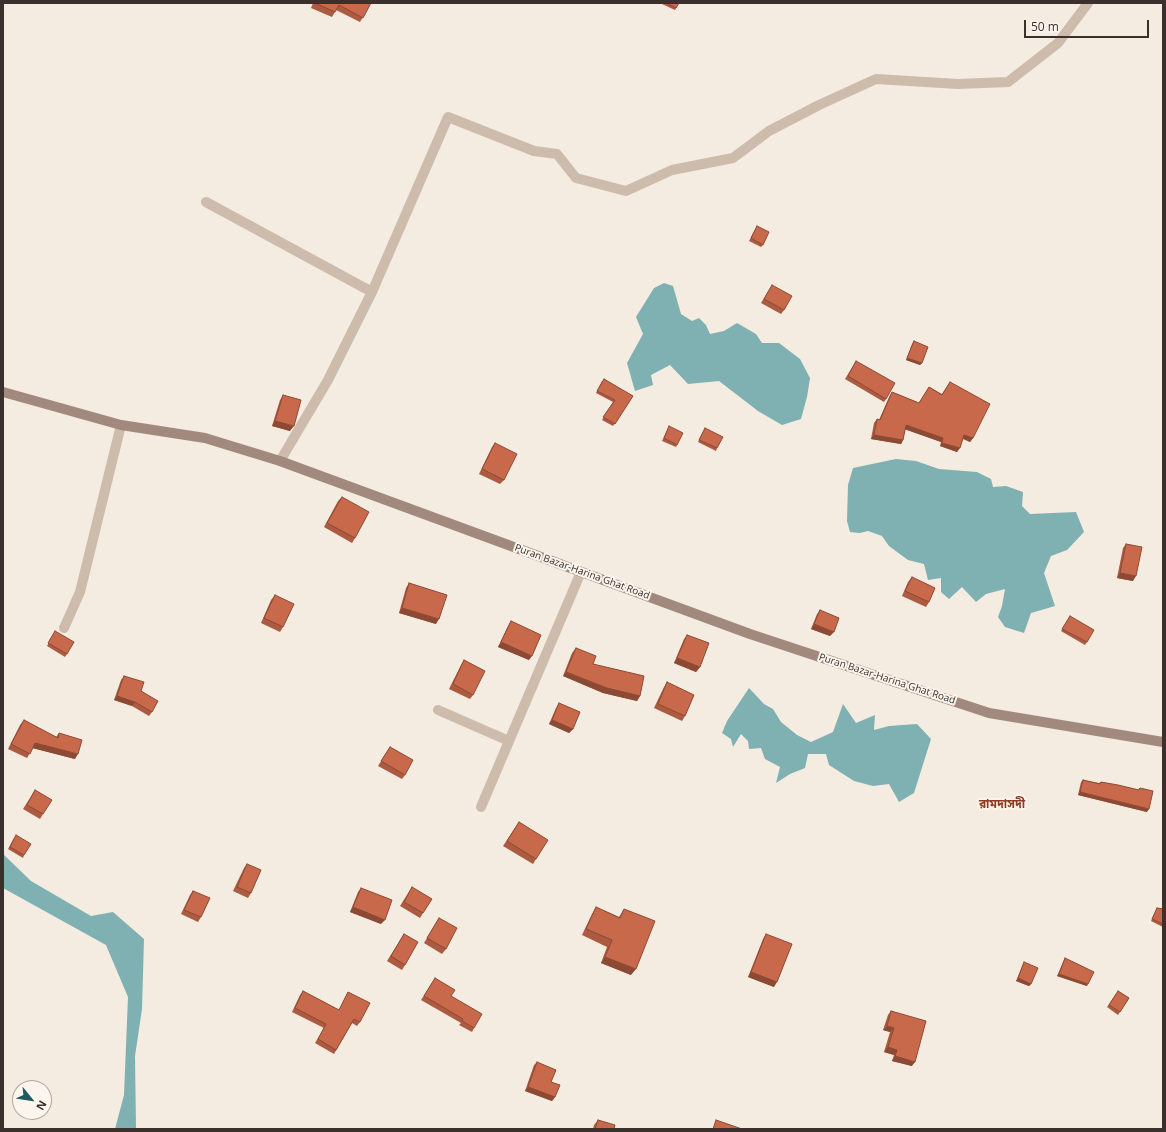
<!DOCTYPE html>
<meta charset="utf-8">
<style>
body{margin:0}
#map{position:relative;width:1166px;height:1132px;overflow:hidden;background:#f4ebe1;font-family:"Open Sans",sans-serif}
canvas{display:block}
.frame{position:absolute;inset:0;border:4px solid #3b302b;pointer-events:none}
.north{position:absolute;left:12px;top:1080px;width:40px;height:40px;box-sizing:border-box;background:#fbf5ee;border:1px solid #aea6a0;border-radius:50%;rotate:120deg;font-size:11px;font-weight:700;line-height:16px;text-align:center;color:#3b302b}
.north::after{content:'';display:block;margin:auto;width:14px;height:18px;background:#1f5a5e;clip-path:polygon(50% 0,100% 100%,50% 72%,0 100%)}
.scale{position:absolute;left:1024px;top:20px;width:125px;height:18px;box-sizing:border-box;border:2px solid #3b302b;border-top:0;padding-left:5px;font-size:12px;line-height:14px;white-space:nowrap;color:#3b302b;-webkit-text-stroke:3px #fbf5ee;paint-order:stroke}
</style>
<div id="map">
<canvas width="1166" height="1132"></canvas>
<div class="frame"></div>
<div class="north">N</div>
<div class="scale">50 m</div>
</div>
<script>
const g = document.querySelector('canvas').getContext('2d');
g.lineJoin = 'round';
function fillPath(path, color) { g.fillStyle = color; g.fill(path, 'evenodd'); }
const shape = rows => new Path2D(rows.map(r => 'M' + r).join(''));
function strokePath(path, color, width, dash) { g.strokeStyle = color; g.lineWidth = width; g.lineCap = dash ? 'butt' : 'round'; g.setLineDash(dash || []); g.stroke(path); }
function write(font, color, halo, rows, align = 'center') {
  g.font = font + ' "Open Sans","Noto Sans Bengali",sans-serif'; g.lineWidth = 4; g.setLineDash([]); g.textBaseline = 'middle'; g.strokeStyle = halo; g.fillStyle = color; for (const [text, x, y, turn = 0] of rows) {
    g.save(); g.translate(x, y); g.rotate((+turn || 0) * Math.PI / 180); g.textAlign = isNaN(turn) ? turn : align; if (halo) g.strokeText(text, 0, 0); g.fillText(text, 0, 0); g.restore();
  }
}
const water = shape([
 [664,283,673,286,681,314,692,321,699,318,706,325,710,334,724,331,737,323,756,334,762,343,779,343,800,359,810,378,807,397,801,419,782,425,758,411,719,381,688,384,670,365,651,375,653,385,635,391,627,363,643,334,636,317,654,288],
 [896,459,916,461,939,469,977,472,991,479,993,487,1006,486,1023,492,1022,506,1030,514,1076,512,1084,532,1067,550,1051,556,1044,573,1055,606,1031,613,1024,633,1005,627,998,617,1002,606,1005,589,986,594,976,602,962,587,949,599,941,592,941,578,928,580,924,564,908,560,889,546,882,536,868,531,860,533,850,532,847,521,848,485,853,468],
 [749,688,764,704,773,709,781,722,797,735,811,742,833,732,843,704,856,723,875,715,874,730,889,726,917,724,931,739,914,793,899,802,889,784,873,786,854,781,829,765,826,754,808,754,805,768,790,774,776,783,780,767,765,759,761,748,749,749,748,741,741,734,733,747,731,739,722,733,727,721],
 [3,854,31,881,91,916,113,912,144,939,142,1009,135,1056,136,1129,115,1129,124,1095,128,997,106,945,3,888]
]);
const street = shape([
 [206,202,372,292],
 [280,461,328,380,372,292,448,117,534,151,557,154,576,178,626,191,672,170,733,158,769,131,819,105,876,79,958,84,1008,82,1058,43,1088,3],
 [64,628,80,592,121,425],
 [438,710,509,741],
 [481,807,581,572]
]);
const secondary = shape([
 [3,392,121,425,205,438,280,461,750,634,989,713,1163,742]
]);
const wall = shape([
 [313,3,371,3,360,22,336,10,332,17,311,8],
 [663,3,679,3,675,10,662,4],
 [757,226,763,245,761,247,749,241],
 [772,285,784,310,781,314,761,303],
 [914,341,922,363,920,365,906,360,912,344],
 [856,361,886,399,884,402,845,379],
 [602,381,633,396,613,426,602,420,613,402,596,393],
 [950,382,973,438,970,442,963,439,957,452,940,446,941,442,905,429,903,440,901,444,871,439,874,423,877,419,879,420,890,395,892,392,919,403,929,387,942,394],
 [283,395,290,431,272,426,280,400],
 [669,426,677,445,676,447,662,441],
 [705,428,717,448,716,451,698,442],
 [495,443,504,480,500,484,479,474,492,447],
 [342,497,355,538,352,543,324,527,338,501],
 [1126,544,1133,581,1117,578,1123,548],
 [912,577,929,602,926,607,902,596,908,582],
 [409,583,436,624,399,613,406,588],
 [275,595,283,627,280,632,261,623,271,600],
 [820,610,830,636,811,629,817,614],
 [1070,616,1087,642,1085,645,1061,631],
 [511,621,529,660,498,647,508,626],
 [54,634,67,654,65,657,47,646],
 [687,635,700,667,696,672,674,663,684,639],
 [576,648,593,664,640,696,637,701,603,693,563,676,572,653],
 [464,660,473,695,470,699,449,689,461,665],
 [124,676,141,691,152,712,149,716,132,706,114,700,121,680],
 [667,682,685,716,682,721,654,708,664,687],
 [559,703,573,729,569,733,549,724,556,708],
 [24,720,56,737,59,733,75,759,33,748,27,758,8,749,20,725],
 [390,747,405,775,402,779,378,766],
 [1083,780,1099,783,1101,782,1138,790,1140,788,1147,812,1078,795,1081,782],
 [35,790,43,814,40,819,23,809],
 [519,822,536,859,533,864,503,846],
 [14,838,24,855,23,858,8,849],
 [247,864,251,893,248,898,233,891,244,868],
 [412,887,423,913,420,918,400,906],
 [361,888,381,924,350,912,358,892],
 [193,891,201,917,198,922,181,914,190,895],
 [596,907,619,917,624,909,631,975,601,963,607,947,582,935,592,914],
 [1157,908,1163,909,1163,927,1151,921],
 [439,918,446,949,442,954,424,943],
 [404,934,405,965,402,970,387,961],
 [766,934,774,987,748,977,763,939],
 [1065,958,1087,986,1057,976,1064,960],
 [1024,962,1031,984,1029,986,1016,981,1023,965],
 [435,978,451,996,474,1028,472,1032,459,1025,461,1023,421,1000],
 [303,991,339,1010,348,992,360,1022,357,1026,352,1023,334,1054,315,1043,324,1028,292,1012,300,995],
 [1118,991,1129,998,1118,1015,1107,1007],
 [891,1011,912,1066,892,1061,894,1055,884,1052,890,1032,883,1030,888,1015],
 [537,1062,551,1082,555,1097,552,1101,525,1091,534,1065],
 [598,1120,614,1129,593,1129,594,1125]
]);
const shadedWall = shape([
 [907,358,922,363,920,365,906,360],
 [275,421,294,426,290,431,272,426],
 [906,425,943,438,941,442,904,429],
 [874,435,903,440,901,444,871,439],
 [964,435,973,438,970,442,962,438],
 [942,443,960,448,957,452,940,446],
 [1120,573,1136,576,1133,581,1117,578],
 [402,608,439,619,436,624,399,613],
 [814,624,834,632,830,636,811,629],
 [501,642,532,656,529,660,498,647],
 [677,658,700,667,696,672,674,663],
 [566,672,640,696,637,701,603,693,563,676],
 [117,696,135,702,132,706,114,700],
 [552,720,573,729,569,733,549,724],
 [35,743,78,754,75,759,32,748],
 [1080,792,1149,809,1147,812,1078,795],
 [353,907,385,920,381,924,350,912],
 [605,957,636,969,631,975,601,963],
 [751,972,777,982,774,987,748,977],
 [1059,974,1088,984,1087,986,1057,976],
 [1018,978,1031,984,1029,986,1016,981],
 [887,1026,894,1028,890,1032,883,1030],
 [888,1047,897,1050,894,1055,884,1052],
 [895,1056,915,1062,912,1066,892,1061],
 [528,1087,555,1097,552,1101,525,1091]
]);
const building = shape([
 [315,3,371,3,363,18,339,5,335,12,315,3],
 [666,3,679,3,676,8,666,3],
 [757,226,769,232,763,245,751,238,757,226],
 [772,285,792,296,784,310,764,299,772,285],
 [914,341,928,347,922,363,907,358,914,341],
 [856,361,895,383,886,399,848,376,856,361],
 [604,379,633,396,615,424,603,417,615,400,597,391,604,379],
 [950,382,990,404,973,438,964,435,960,448,942,443,943,438,906,425,903,440,874,435,877,419,880,420,892,392,919,403,929,387,942,395,950,382],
 [283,395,301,400,294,426,275,421,283,395],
 [669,426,683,433,677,445,664,438,669,426],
 [705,428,723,437,717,448,699,440,705,428],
 [495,443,517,454,504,480,482,469,495,443],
 [342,497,369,512,355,538,327,523,342,497],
 [1126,544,1142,547,1136,576,1120,573,1126,544],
 [912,577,935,588,929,602,905,591,912,577],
 [409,583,447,595,439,619,402,608,409,583],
 [275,595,294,604,283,627,264,618,275,595],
 [820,610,839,618,834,632,814,624,820,610],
 [1070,616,1094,630,1087,642,1062,629,1070,616],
 [511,621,541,635,532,656,501,642,511,621],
 [55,631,74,642,67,654,48,643,55,631],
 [687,635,709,643,700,667,677,658,687,635],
 [576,648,596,656,593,664,644,676,640,696,607,688,566,672,576,648],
 [464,660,485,671,473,695,453,684,464,660],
 [124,676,144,682,141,691,158,701,152,712,135,702,117,696,124,676],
 [667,682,694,695,685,716,658,704,667,682],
 [559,703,580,712,573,729,552,720,559,703],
 [24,720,58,738,59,733,82,740,78,754,35,743,30,754,11,744,24,720],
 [390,747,413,760,405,775,381,761,390,747],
 [1083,780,1100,784,1101,782,1118,785,1139,790,1140,788,1153,791,1149,809,1080,792,1083,780],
 [35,790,52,800,43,814,27,805,35,790],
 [519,822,548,840,536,859,507,841,519,822],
 [16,835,31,844,24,855,10,847,16,835],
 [247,864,261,870,251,893,237,887,247,864],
 [412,887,432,899,423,913,404,902,412,887],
 [361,888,392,900,385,920,353,907,361,888],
 [193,891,210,898,201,917,184,910,193,891],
 [596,907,620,918,624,909,655,921,636,969,605,957,612,940,586,929,596,907],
 [1157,908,1163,909,1163,924,1152,919,1157,908],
 [439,918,457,928,446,949,427,938,439,918],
 [404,934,418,942,405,965,391,956,404,934],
 [766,934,792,944,777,982,751,972,766,934],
 [1065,958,1094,972,1088,984,1059,974,1065,958],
 [1024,962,1038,968,1031,984,1018,978,1024,962],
 [435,978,455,990,451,996,482,1014,474,1028,462,1021,463,1019,424,996,435,978],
 [303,991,339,1010,348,992,370,1003,360,1022,354,1019,336,1050,318,1039,326,1024,295,1008,303,991],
 [1118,991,1129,998,1120,1012,1109,1005,1118,991],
 [891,1011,926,1021,915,1062,895,1056,897,1050,888,1047,894,1028,887,1026,891,1011],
 [537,1062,556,1070,551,1082,560,1085,555,1097,528,1087,537,1062],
 [598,1120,615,1125,614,1129,595,1129,598,1120],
 [716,1120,742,1129,713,1129,716,1120]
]);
const streetNames = [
 ["Puran Bazar-Harina Ghat Road",582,572,20],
 ["Puran Bazar-Harina Ghat Road",887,679,18]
];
const quarterNames = [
 ["রামদাসদী",1002,805]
];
fillPath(water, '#7fb0b2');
strokePath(street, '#cdbbac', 10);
strokePath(secondary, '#a18a7d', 10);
fillPath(wall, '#ac5a40');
fillPath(shadedWall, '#8c4a34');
fillPath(building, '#c8694b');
strokePath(building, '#8c4a34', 1);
write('10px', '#3b302b', '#fbf5ee', streetNames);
write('bold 12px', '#8c3b22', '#fbf5ee', quarterNames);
</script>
